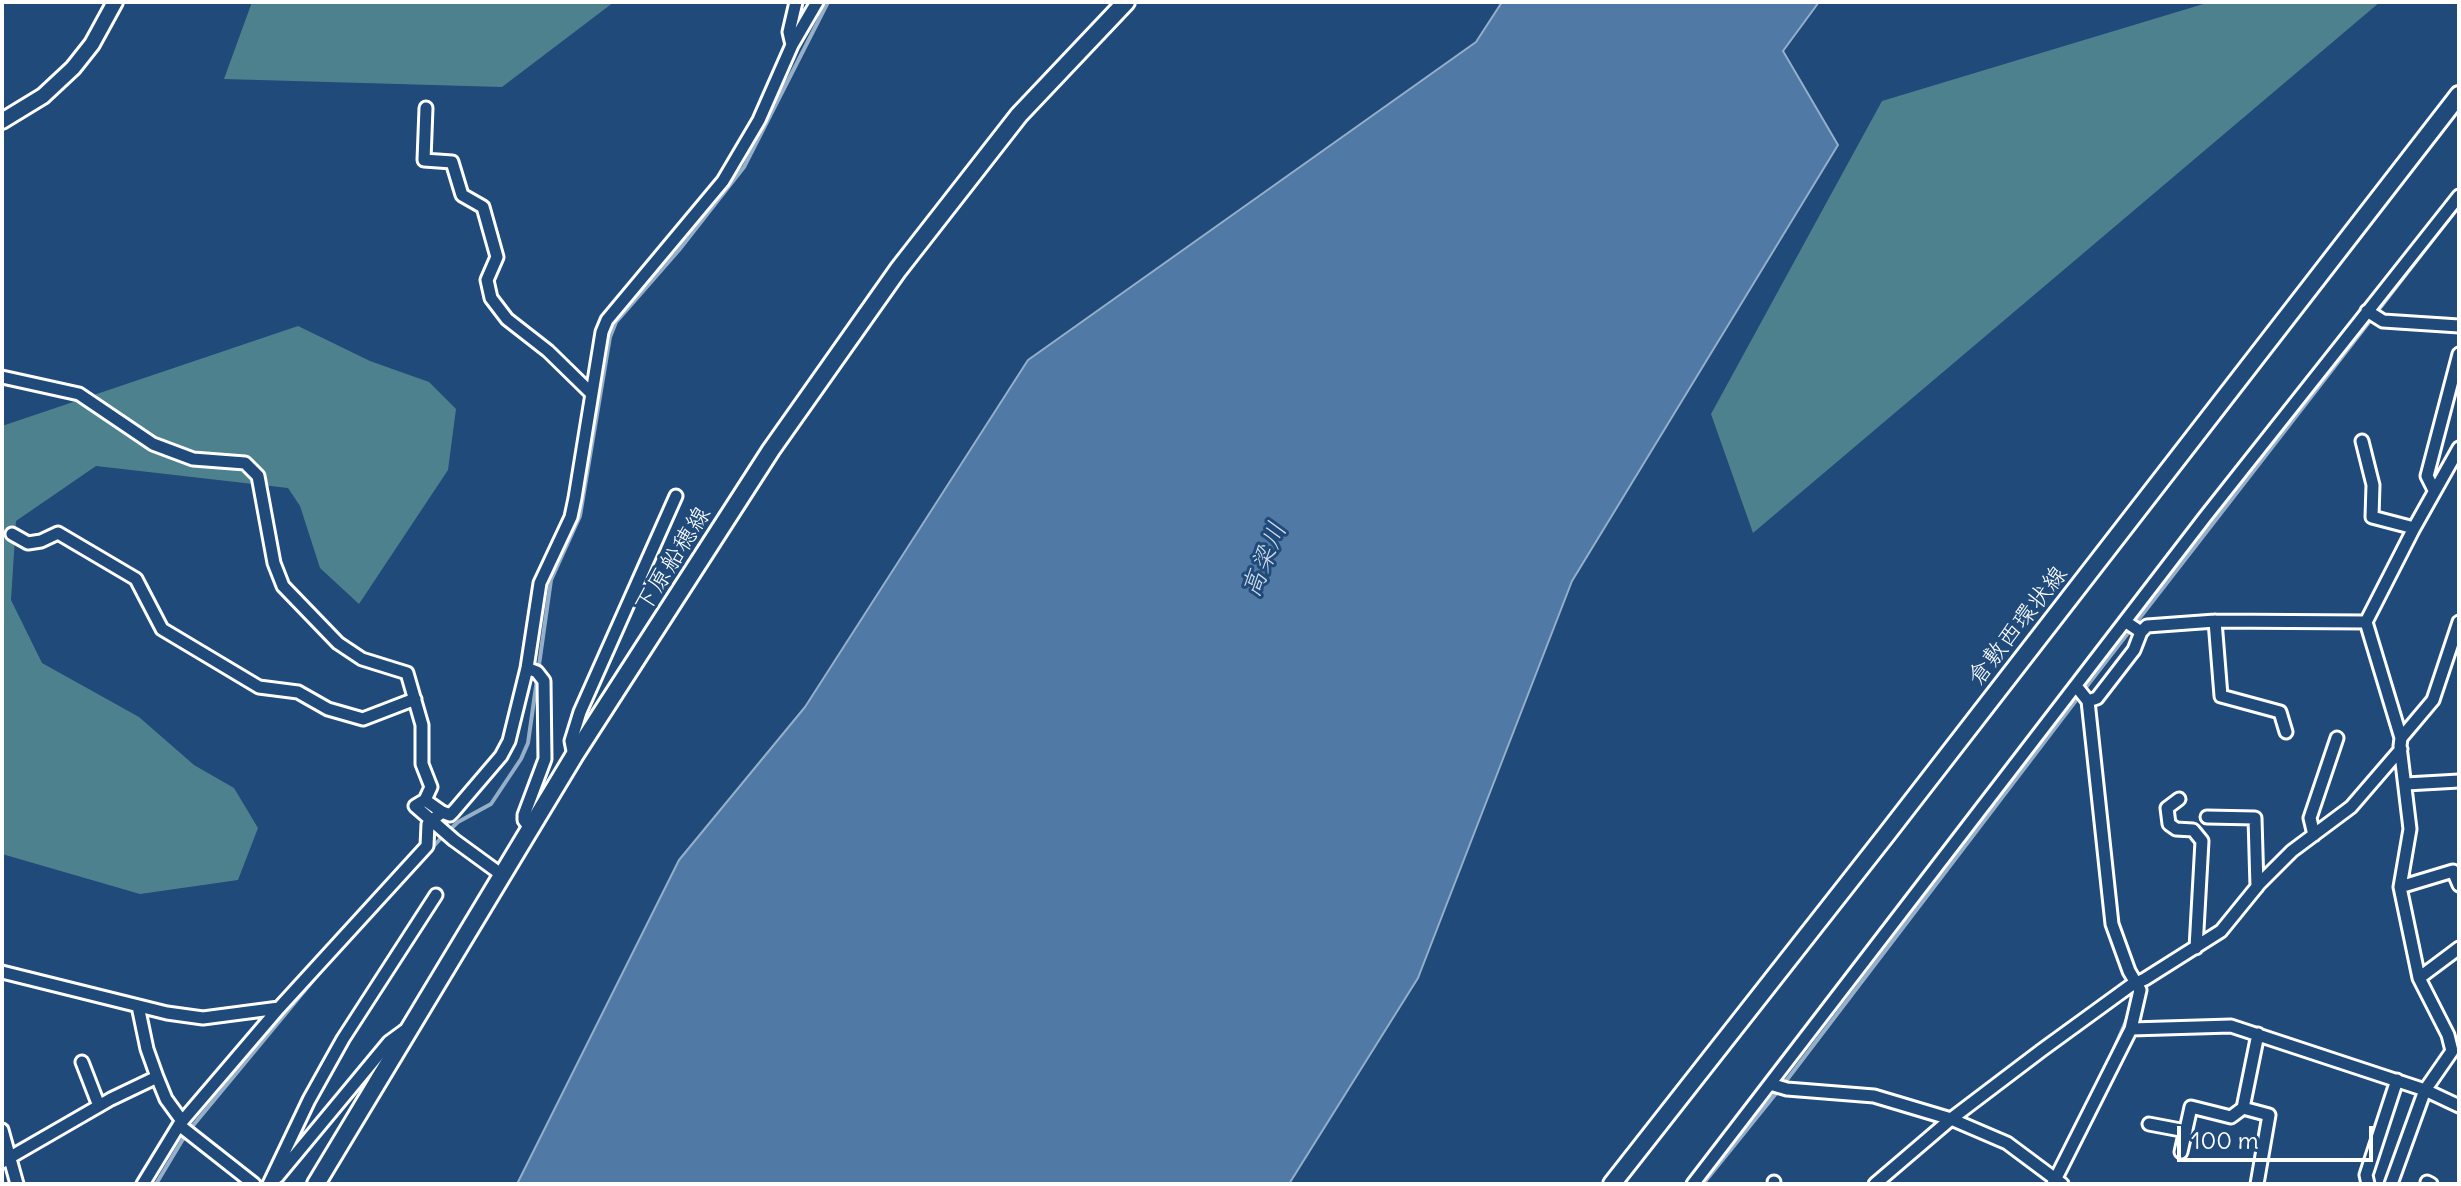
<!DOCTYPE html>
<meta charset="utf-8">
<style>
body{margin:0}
#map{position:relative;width:2461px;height:1186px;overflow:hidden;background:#1f4a7a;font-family:Delius,sans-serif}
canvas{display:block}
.frame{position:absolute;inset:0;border:4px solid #fff;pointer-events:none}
.scale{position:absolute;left:2177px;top:1126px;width:196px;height:36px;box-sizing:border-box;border:4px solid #fff;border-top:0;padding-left:10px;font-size:24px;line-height:28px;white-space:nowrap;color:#fff;-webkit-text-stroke:6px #1f4a7a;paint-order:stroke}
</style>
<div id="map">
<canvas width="2461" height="1186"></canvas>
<div class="frame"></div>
<div class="scale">100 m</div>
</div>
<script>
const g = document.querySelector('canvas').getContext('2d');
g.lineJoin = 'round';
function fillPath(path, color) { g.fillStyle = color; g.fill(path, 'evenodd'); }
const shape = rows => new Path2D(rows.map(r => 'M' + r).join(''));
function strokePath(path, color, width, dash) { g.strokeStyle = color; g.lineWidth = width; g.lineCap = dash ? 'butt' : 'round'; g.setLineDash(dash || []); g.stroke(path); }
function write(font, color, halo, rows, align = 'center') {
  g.font = font + ' Delius,"Klee One",sans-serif'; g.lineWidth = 6; g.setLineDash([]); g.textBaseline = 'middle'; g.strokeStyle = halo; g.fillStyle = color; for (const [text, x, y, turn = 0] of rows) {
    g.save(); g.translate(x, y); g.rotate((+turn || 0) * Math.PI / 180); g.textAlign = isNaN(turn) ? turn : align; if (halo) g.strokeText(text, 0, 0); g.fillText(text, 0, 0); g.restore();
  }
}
const green = shape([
 [252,2,614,2,502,87,224,79],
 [2210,2,2380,2,1753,533,1711,414,1882,101],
 [298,326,370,361,429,382,456,409,448,470,359,604,320,568,300,506,288,488,96,466,16,521,11,600,42,663,139,717,194,765,234,788,258,828,238,880,140,894,2,854,2,426]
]);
const water = shape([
 [1502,2,1819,2,1783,51,1838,145,1572,581,1418,978,1289,1184,517,1184,679,860,805,707,1028,360,1476,42,1502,2]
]);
const stream = shape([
 [2408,737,2428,714],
 [2382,762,2397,745],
 [2291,845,2307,833],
 [2103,1074,2130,1012],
 [156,1184,186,1134,325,966,441,838,458,822,491,804,521,759,528,743,551,580,580,516,610,337,616,322,679,250,744,167,828,2],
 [1703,1184,1786,1081,2090,682,2459,206]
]);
const minor = shape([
 [792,45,789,32,796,2],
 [426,108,424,160,452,162,462,195,483,207,497,257,487,280,491,298,507,319,548,351,591,393],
 [2367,311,2383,321,2459,326],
 [2,377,79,394,153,444,193,459,245,463,258,476,274,563,283,586,338,643,362,659,407,673,422,725,422,764,431,787,425,800,442,812],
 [2362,441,2373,485,2372,517,2414,528,2459,448],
 [2434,490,2427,476,2459,354],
 [12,534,28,543,41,541,58,533,136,579,162,629,259,687,298,692,328,709,363,719,415,699],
 [2215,621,2221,696,2280,712,2286,732],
 [2126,622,2141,632,2147,626,2215,621,2366,622],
 [527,668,537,672,544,681,545,759,524,815,524,820,531,829],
 [2088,701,2097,698,2134,650,2141,632],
 [2401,738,2366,622,2414,528],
 [574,756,571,741,580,712,676,496],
 [2406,784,2459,781],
 [2179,799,2167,808,2169,824,2176,829,2193,830,2202,841,2196,948],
 [425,800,415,806,454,840,502,875],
 [436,817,442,812,450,815,454,811,501,756,509,741,527,668,540,583,571,517,575,498,602,332,607,320,723,181,759,120,792,45,817,2],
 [2207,817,2255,818,2257,887],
 [2314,835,2310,818,2337,738],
 [2400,887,2453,871,2459,885],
 [2,972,167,1013,203,1018,279,1008],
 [2419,978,2459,948],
 [138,1006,147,1049,157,1077,166,1099,182,1121],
 [2131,1029,2231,1026,2425,1090,2459,1106],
 [82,1062,99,1106],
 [1770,1084,1787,1089,1874,1096,1951,1119,2007,1143,2062,1184],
 [2149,1124,2186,1131],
 [179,1125,254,1184],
 [2,1130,17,1184],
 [2181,1152,2191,1107,2231,1117,2243,1108],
 [2,1162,111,1099,157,1077],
 [277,1177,389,1042,404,1031],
 [1774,1182,1774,1184],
 [2427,1182,2431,1184],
 [143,1184,179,1125,279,1008,427,846,428,824],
 [269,1184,309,1100,343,1039,436,895],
 [1693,1184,2205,517,2459,196],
 [1875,1184,1951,1119,2042,1050,2130,986,2145,979,2221,931,2260,883,2292,851,2351,807,2401,749],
 [2053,1184,2131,1029,2140,990,2129,971,2112,924,2088,701,2076,686],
 [2257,1184,2269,1115,2243,1108,2258,1034],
 [2368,1184,2366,1175,2397,1080],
 [2391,1184,2425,1090,2452,1051,2448,1035,2419,978,2400,887,2410,829,2400,746,2401,738,2433,700,2459,622]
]);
const tertiary = shape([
 [2,121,43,96,73,68,92,44,115,2]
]);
const secondary = shape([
 [316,1184,574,756,771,450,898,270,1019,115,1126,2],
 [1612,1184,1886,835,2459,95]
]);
const streetNames = [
 ["下原船穂線",673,560,-58],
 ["倉敷西環状線",2018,626,-52]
];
const waterNames = [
 ["高梁川",1265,560,-68]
];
fillPath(green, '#4e818e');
fillPath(water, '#507aa5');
strokePath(water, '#96afc9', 2);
strokePath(stream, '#96afc9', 4);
strokePath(minor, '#fff', 17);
strokePath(tertiary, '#fff', 20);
strokePath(secondary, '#fff', 22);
strokePath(minor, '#1f4a7a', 11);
strokePath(tertiary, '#1f4a7a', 14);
strokePath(secondary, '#1f4a7a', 16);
write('24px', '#fff', '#1f4a7a', streetNames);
write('italic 26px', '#d3dee8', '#1f4a7a', waterNames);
</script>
